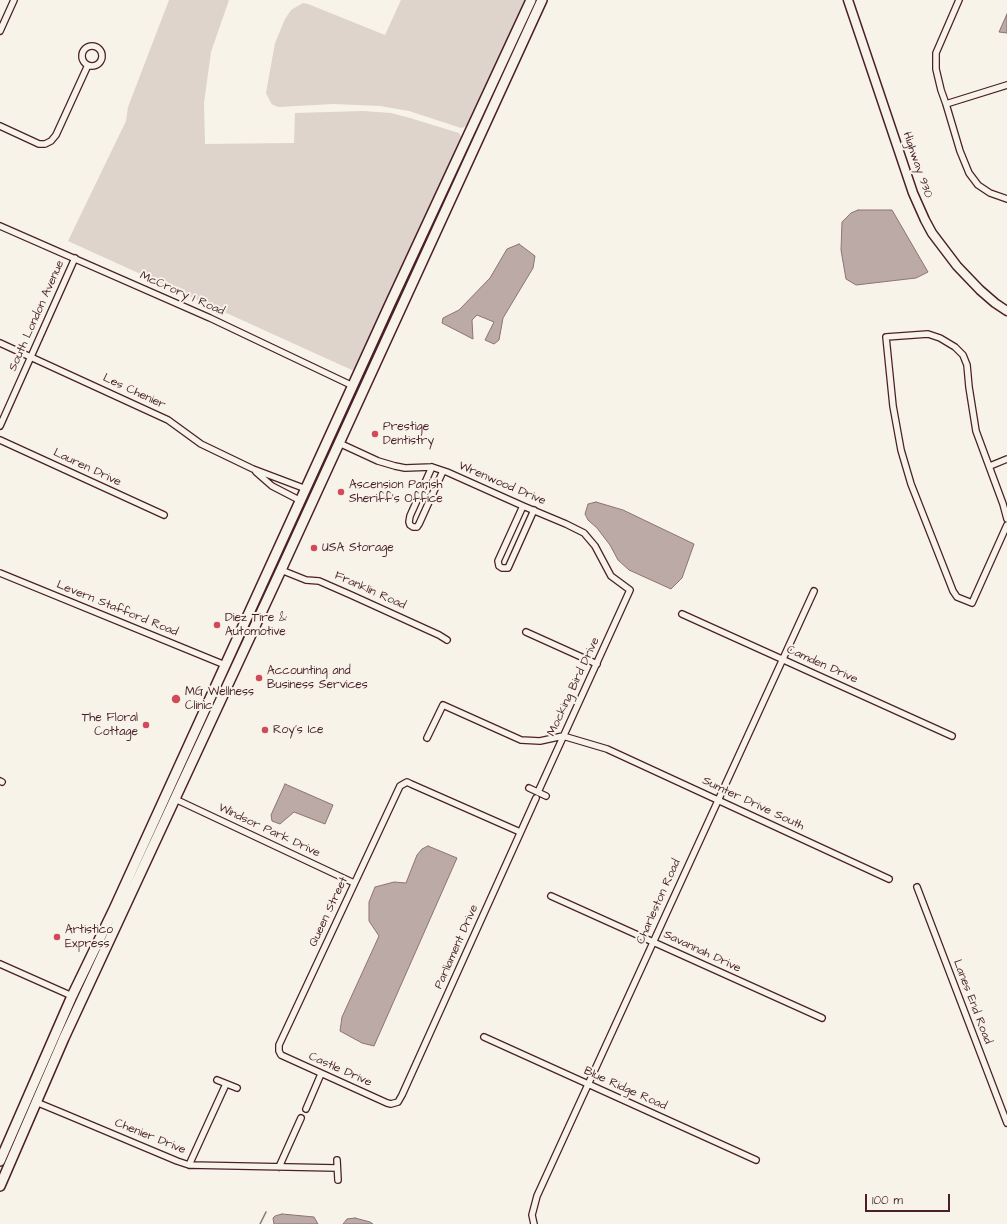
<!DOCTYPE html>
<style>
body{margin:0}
#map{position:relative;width:1007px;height:1224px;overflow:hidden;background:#f7f3e8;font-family:"Architects Daughter",sans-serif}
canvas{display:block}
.scale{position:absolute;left:865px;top:1194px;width:85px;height:18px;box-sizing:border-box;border:2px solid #4a1f2b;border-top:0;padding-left:5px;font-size:12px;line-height:14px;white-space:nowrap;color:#4a1f2b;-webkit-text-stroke:3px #f7f3e8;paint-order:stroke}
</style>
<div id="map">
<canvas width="1007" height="1224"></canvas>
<div class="scale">100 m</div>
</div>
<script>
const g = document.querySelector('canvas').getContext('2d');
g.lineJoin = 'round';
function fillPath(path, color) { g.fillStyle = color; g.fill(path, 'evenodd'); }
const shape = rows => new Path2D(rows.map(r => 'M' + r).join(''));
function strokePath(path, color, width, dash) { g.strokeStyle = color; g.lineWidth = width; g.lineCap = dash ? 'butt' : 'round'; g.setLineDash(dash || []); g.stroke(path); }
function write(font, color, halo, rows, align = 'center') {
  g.font = font + ' "Architects Daughter",sans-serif'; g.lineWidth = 4; g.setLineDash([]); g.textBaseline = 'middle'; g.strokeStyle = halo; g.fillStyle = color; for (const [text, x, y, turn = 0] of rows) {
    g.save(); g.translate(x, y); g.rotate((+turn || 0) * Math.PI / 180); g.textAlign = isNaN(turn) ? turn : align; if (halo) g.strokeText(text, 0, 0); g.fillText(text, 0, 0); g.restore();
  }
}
const green = shape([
 [169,0,229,0,211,52,204,103,205,144,294,143,295,113,363,111,391,113,410,118,459,133,462,138,354,371,68,241,126,121,128,107],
 [401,0,525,0,467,126,461,128,409,111,380,106,333,104,279,107,273,105,271,103,266,93,275,43,285,19,291,10,303,3,308,4,385,35]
]);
const water = shape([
 [1007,14,1007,33,999,32,1007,14],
 [858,210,892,210,928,272,916,278,856,285,846,279,841,250,842,222,851,213,858,210],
 [519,244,535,256,533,268,503,318,499,340,494,344,485,340,494,322,477,315,472,320,473,339,442,323,443,318,459,310,490,278,507,249,519,244],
 [596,502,623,510,694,544,682,578,671,589,629,570,618,560,610,545,597,528,588,520,585,514,588,504,596,502],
 [285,784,333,805,325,824,294,812,280,824,272,821,271,815,285,784],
 [428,846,457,858,374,1046,362,1043,340,1031,342,1017,379,936,369,921,369,902,375,887,394,882,406,883,417,855,422,849,428,846],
 [282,1214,314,1217,318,1224,274,1224,273,1218,275,1216,282,1214],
 [355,1218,370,1222,373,1224,343,1224,347,1219,355,1218]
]);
const stream = shape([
 [260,1224,266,1212]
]);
const street = shape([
 [0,31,14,0],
 '82 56a10 10 0 1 1 20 0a10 10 0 1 1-20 0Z',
 [1007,85,946,104,960,151,969,173,978,185,990,193,1007,199],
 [946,104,941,90,936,69,936,53,959,0],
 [0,126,39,144,45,144,51,141,56,135,88,65],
 [0,226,210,318,353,386],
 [0,343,168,420,201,444,253,469,306,489],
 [0,426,75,258],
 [0,440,164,515],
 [339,443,378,461,395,466,405,468,432,467,447,472,523,506,566,524,584,533,595,546,611,576,630,590,538,792],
 [990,466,1007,459],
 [432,467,410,516,409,522,410,525,413,527,417,527,419,524,443,471],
 [256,472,272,486,301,501],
 [523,506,498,561,499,566,502,568,508,568,534,510],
 [1007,519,1003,504,976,431,969,387,967,365,963,355,955,347,940,338,928,334,886,337,893,406,901,450,911,484,953,591,957,597,972,603,1007,525],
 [281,570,306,580,319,581,351,595,439,635,447,640],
 [0,573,225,665],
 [682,614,952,736],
 [526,632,597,664],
 [427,738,443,705,521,740,540,741,563,736,607,749,889,879],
 [0,781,2,782],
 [529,788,546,796],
 [175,799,354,883],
 [520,832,411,784,407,782,400,786,279,1045,279,1051,281,1055,387,1103,391,1104,398,1102,402,1095,536,798],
 [917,887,1007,1123],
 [551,896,822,1018],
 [0,964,72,996],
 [484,1037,756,1160],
 [217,1080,237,1088],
 [36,1100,36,1102,65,1114,177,1161,189,1165,337,1168],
 [306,1109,321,1074],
 [337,1160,338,1180],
 [189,1165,226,1084],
 [279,1167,301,1118],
 [534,1224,532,1215,537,1196,814,591]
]);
const secondary = shape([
 [848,0,913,193,925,220,932,233,957,266,980,290,995,303,1007,311]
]);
const primary = shape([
 [0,1161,72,996,114,909,389,306,531,0],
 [0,1186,64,1038,281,570,542,0]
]);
const markers = [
 [375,434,4,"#d1495b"],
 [341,492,4,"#d1495b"],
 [314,548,4,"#d1495b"],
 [217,625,4,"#d1495b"],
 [259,678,4,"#d1495b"],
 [176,699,5,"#d1495b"],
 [146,725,4,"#d1495b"],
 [265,730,4,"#d1495b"],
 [57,937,4,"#d1495b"]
];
const streetNames = [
 ["Highway 930",917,165,71],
 ["McCrory 1 Road",182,294,24],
 ["South London Avenue",37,316,-66],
 ["Les Chenier",134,392,25],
 ["Lauren Drive",87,468,25],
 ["Wrenwood Drive",502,484,23],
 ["Franklin Road",370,591,24],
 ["Levern Stafford Road",117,609,22],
 ["Camden Drive",822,665,24],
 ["Mocking Bird Drive",574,687,-65],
 ["Sumter Drive South",753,804,25],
 ["Windsor Park Drive",269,831,25],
 ["Charleston Road",659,902,-66],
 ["Queen Street",329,912,-65],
 ["Parliament Drive",457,947,-66],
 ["Savannah Drive",702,952,25],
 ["Lanes End Road",972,1002,69],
 ["Castle Drive",340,1070,24],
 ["Blue Ridge Road",625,1089,24],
 ["Chenier Drive",150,1137,22]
];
const poiNames = [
 ["Prestige",383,427],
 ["Dentistry",383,441],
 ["Ascension Parish",349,485],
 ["Sheriff's Office",349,499],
 ["USA Storage",322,548],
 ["Diez Tire &",225,618],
 ["Automotive",225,632],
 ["Accounting and",267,671],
 ["Business Services",267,685],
 ["MG Wellness",185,692],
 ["Clinic",185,706],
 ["The Floral",138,718,"right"],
 ["Cottage",138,732,"right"],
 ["Roy's Ice",273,730],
 ["Artistico",65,930],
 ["Express",65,944]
];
fillPath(green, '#ded4cc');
fillPath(water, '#bcaaa7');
strokePath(water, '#8e7275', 1);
strokePath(stream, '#8e7275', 1.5);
strokePath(street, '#4a1f2b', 8);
strokePath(secondary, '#4a1f2b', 11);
strokePath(primary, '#4a1f2b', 12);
strokePath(street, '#f7f3e8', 5.5);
strokePath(secondary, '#f7f3e8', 8);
strokePath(primary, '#f7f3e8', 9);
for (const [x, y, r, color] of markers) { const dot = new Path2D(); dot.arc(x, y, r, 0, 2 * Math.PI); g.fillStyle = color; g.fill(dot); strokePath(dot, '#f7f3e8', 1.5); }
write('12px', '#4a1f2b', '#f7f3e8', streetNames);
write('12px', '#4a1f2b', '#f7f3e8', poiNames, 'left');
</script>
